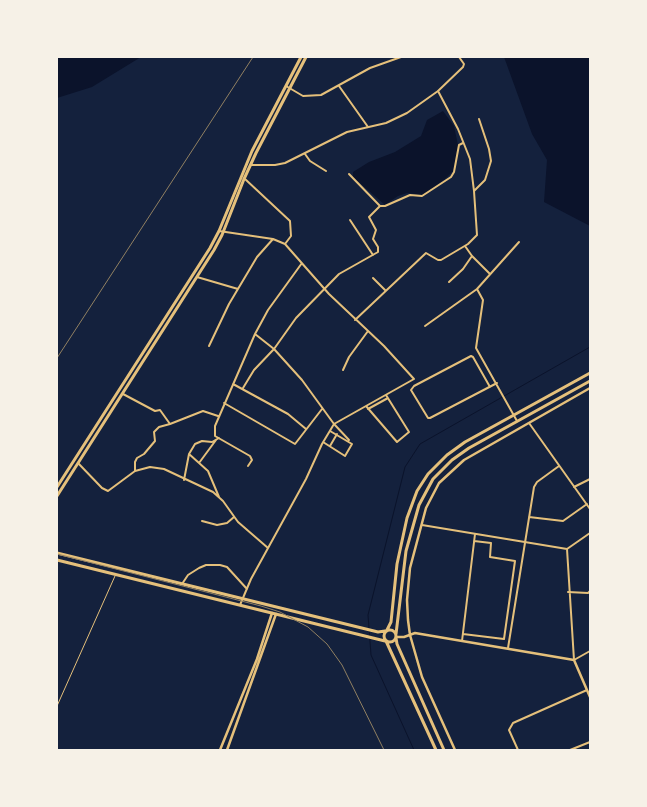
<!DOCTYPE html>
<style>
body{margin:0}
#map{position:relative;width:647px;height:807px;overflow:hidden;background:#14213d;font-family:Jost,sans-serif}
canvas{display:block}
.frame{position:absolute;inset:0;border:58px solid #f6f1e7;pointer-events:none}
</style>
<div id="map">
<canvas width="647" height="807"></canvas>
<div class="frame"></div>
</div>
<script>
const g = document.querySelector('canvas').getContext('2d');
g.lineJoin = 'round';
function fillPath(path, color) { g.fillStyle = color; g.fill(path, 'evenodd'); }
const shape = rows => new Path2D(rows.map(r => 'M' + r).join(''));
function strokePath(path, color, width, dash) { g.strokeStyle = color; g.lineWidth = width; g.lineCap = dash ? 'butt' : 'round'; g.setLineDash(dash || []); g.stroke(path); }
const water = shape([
 [57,57,81,58,141,57,92,87,57,98],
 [504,57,590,57,590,226,544,202,547,160,532,134],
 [443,111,454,126,458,145,453,171,445,179,423,195,407,193,398,196,385,205,353,177,353,172,369,162,395,152,421,136,427,120]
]);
const stream = shape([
 [414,750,371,655,368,615,405,467,420,444,590,347]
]);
const service = shape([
 [57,706,115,576]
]);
const minor = shape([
 [286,86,303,96,321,95,370,68,401,57],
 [339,86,368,127],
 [305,154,310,161,326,171],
 [251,165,275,165,285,163,347,132,386,123,407,113,438,91,463,67,464,64,459,57],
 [349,174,380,206,385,206,410,195,422,196,451,177,454,172,459,145,463,143],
 [245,179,290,221,291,236,285,244],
 [474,191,485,180,491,161,489,149,479,119],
 [350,220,373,255],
 [219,231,273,239,285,244,329,294,384,346,414,379,334,424,322,444,306,479,251,579,240,605],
 [465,246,472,256,490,274],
 [197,277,238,289],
 [373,278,385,290],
 [449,282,463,269,472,256],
 [355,320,426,253,438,260,441,260,468,244,477,235,474,191,470,159,458,129,438,91],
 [425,326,477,289],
 [209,346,229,304,257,257,273,239],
 [343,370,349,357,368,331],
 [233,384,288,414,306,429],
 [490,387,473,357,471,356,414,386,411,390,428,418,430,418,497,383],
 [243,388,254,370,274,349,255,334],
 [123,394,155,411,160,410,170,424,203,411,218,416],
 [224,403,295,444,322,409],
 [366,406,397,442,409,432,386,395],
 [368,409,388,398],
 [517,421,476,348,483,300,477,289,519,242],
 [529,423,590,509],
 [349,440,334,424,302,380,274,349,296,318,339,274,378,252,378,247,373,239,376,230,369,217,380,206],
 [323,442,345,456,352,444,330,431],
 [330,446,337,434],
 [189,454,208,471,219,497],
 [78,463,102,488,108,491,135,471,150,467,164,469,213,492,223,501,238,522,268,548],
 [199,463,216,440],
 [248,466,252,460,250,456,215,436,215,426,255,334,268,310,302,263],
 [135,471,135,462,137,458,144,454,155,441,154,432,159,427,170,424],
 [184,480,189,454,195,444,202,441,212,442,219,438],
 [574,487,590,479],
 [529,517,563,521,587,504],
 [202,521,217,525,227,523,234,517],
 [422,525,567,549,590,533],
 [567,549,574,660,590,651],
 [182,584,188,575,199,568,206,565,220,565,227,567,247,589],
 [568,592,588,593,590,591],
 [463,634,504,639,515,561,490,557,491,543,474,541],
 [462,641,475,534],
 [508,648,534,487,537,482,559,466],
 [518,750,509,730,513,723,587,690],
 [570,750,590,742]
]);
const tertiary = shape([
 [396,637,404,637,415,633,574,660,590,697],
 [220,750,257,659,272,613],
 [227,750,276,614],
 [455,750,422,677,410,635,408,620,407,600,410,568,426,508,439,483,464,460,590,388]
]);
const primary = shape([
 [57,553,378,632,385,631],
 [57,560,385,641],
 '384 636a6 6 0 1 1 12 0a6 6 0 1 1-12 0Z',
 [387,630,391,622,397,564,407,518,417,491,428,474,447,455,465,442,590,373],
 [396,634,406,551,419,505,433,479,452,460,469,448,590,381],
 [396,638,397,644,444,750],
 [386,641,436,750]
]);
const trunk = shape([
 [57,487,210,248,219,231,252,151,301,57],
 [57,496,214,250,222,235,244,179,256,153,306,57]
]);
const rail = shape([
 [57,358,253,57],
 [57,554,261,606,280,612,308,627,327,644,342,665,384,750]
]);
fillPath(water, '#0b132b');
strokePath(stream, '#0b132b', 1);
strokePath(service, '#e5c07b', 1);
strokePath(minor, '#e5c07b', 2);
strokePath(tertiary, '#e5c07b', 2.5);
strokePath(primary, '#e5c07b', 3);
strokePath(trunk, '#e5c07b', 3);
strokePath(rail, '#918062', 1);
</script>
